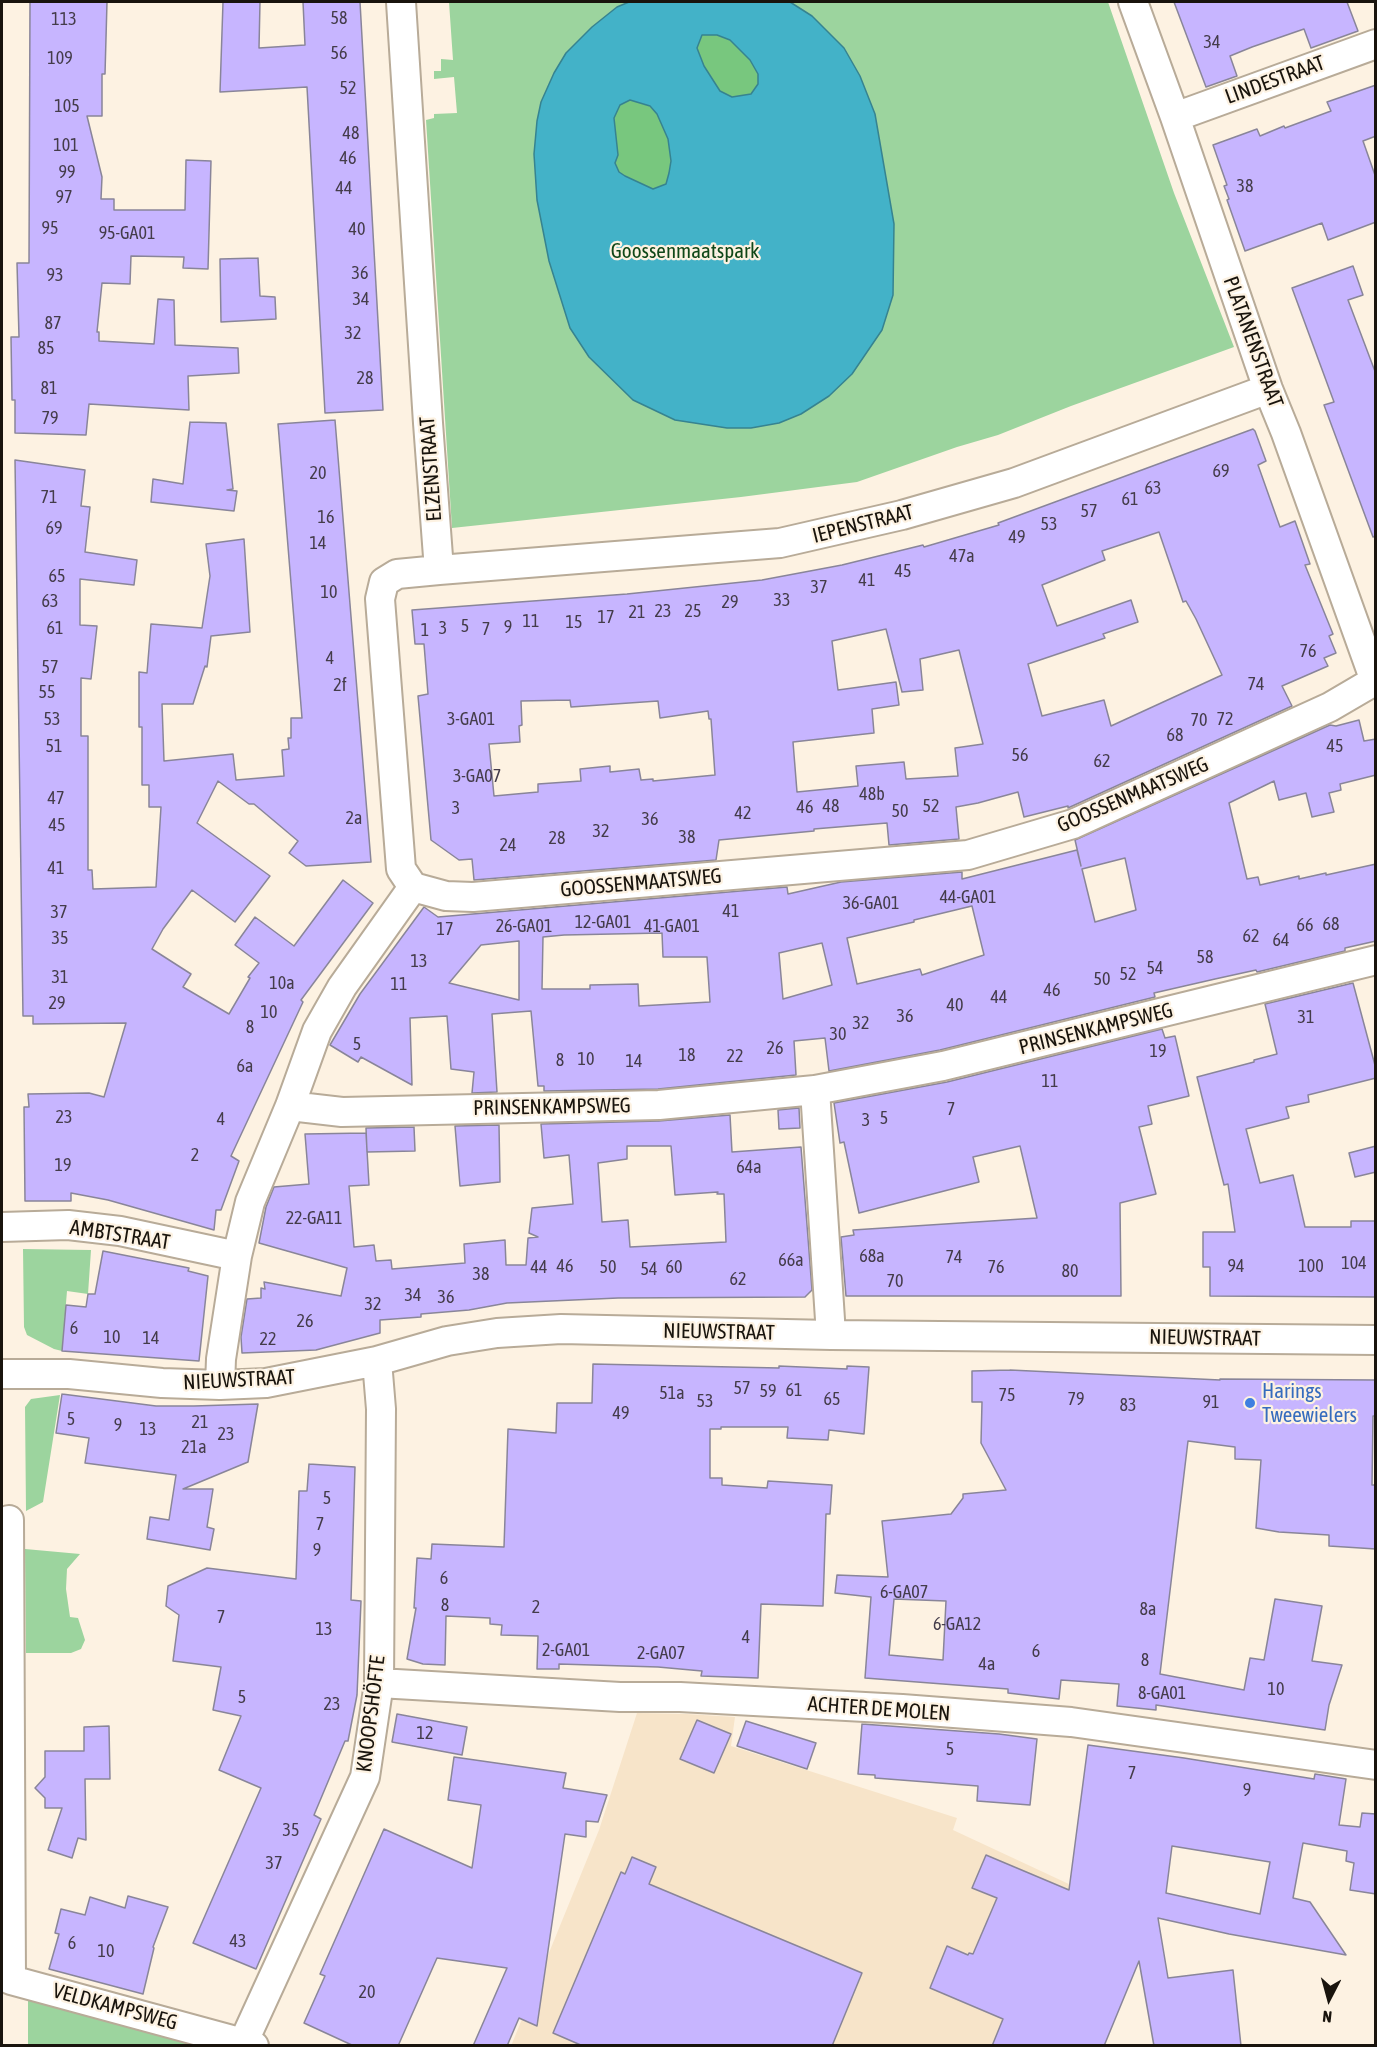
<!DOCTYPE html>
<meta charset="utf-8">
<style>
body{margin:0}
#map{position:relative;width:1377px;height:2047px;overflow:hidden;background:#fdf2e2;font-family:"Asap Condensed",sans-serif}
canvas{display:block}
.frame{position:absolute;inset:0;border:3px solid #19140d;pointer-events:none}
.north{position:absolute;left:1299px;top:1969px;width:60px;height:60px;-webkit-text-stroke:4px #fdf2e2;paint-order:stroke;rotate:186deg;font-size:16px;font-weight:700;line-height:24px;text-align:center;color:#19140d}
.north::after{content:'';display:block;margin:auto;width:21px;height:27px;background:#19140d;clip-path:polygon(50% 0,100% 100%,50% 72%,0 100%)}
</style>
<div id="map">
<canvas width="1377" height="2047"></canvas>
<div class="frame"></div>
<div class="north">N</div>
</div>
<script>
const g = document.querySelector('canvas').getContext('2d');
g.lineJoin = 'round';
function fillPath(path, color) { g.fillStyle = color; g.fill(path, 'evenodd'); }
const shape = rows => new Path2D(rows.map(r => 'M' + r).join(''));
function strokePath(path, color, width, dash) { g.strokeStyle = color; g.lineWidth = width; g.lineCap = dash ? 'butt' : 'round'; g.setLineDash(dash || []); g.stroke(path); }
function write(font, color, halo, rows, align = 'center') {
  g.font = font + ' "Asap Condensed",sans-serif'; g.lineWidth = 4.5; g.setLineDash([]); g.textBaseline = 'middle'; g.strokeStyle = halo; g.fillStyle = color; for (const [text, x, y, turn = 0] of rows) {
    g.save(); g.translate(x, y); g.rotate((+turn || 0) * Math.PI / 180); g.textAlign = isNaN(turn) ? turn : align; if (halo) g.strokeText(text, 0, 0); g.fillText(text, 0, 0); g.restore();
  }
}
const built = shape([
 [637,1713,686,1714,735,1717,731,1746,957,1818,953,1830,1131,1913,1100,2045,511,2046,599,1830]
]);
const green = shape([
 [449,2,1108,2,1174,193,1234,347,1071,406,998,435,957,447,857,482,741,497,452,528,426,120,434,118,434,114,457,113,454,77,434,79,434,71,441,71,441,59,453,60],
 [23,1249,91,1250,88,1294,67,1291,62,1351,54,1349,27,1335,24,1327],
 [60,1395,43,1502,26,1511,25,1407,31,1399],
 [25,1549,80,1554,67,1569,66,1589,70,1617,78,1618,85,1640,81,1649,71,1653,26,1653],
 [28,1998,202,2046,28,2046]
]);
const forest = shape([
 [702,35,717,35,730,40,750,60,758,74,758,84,751,94,732,97,720,91,704,66,697,48],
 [630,100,649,106,657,114,668,139,671,162,669,173,666,184,653,189,625,176,619,172,615,163,618,155,614,118,620,105]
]);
const water = shape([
 [629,2,790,2,812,16,844,48,860,76,875,114,894,224,893,295,882,330,852,374,829,396,801,414,779,423,751,428,727,428,675,420,633,400,589,357,570,328,549,261,537,200,534,154,537,121,541,102,554,73,566,53,592,27,617,7,629,2],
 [702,35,717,35,730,40,750,60,758,74,758,84,751,94,732,97,720,91,704,66,697,48,702,35],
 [630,100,650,106,657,114,668,139,671,161,669,173,666,184,653,189,625,176,619,172,615,163,618,155,614,118,620,105,630,100]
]);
const building = shape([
 [30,2,107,2,105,74,102,74,102,116,87,116,102,177,101,199,114,199,114,210,185,210,186,160,211,161,208,269,183,268,184,257,131,256,130,284,102,283,97,332,99,332,99,341,154,344,158,299,174,300,175,345,238,348,239,373,188,376,189,410,89,404,86,435,15,433,15,400,12,400,11,337,19,337,17,263,29,263,30,2],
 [223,2,260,2,259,48,305,45,303,2,360,2,383,410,325,413,307,87,220,92,223,2],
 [1174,2,1347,2,1358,31,1311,48,1304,29,1252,47,1230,56,1237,76,1206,87,1174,2],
 [1376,85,1376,136,1363,141,1376,178,1376,222,1328,240,1322,223,1245,251,1227,200,1229,199,1224,186,1227,185,1213,145,1257,129,1260,136,1284,126,1285,128,1331,111,1327,102,1376,85],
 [258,258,260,296,275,297,276,319,221,322,220,259,258,258],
 [1353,266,1363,295,1348,300,1376,374,1376,536,1373,537,1324,405,1334,402,1292,288,1353,266],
 [335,420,371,862,306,866,289,853,298,841,254,804,249,804,218,781,197,823,270,876,235,922,192,890,163,929,152,949,191,974,183,987,229,1014,250,978,248,977,259,963,235,945,255,917,294,946,343,880,373,903,301,1000,303,1002,231,1156,239,1161,221,1210,216,1210,214,1230,108,1200,71,1193,71,1201,25,1201,24,1107,29,1107,28,1094,89,1093,104,1097,126,1023,33,1024,33,1016,23,1016,15,460,85,470,81,506,90,507,85,552,137,560,134,585,80,579,80,625,97,626,91,679,81,678,81,736,88,736,88,870,92,870,93,889,156,887,161,807,149,807,149,785,142,785,142,727,139,727,139,672,147,673,151,624,202,628,210,576,206,544,244,539,250,632,211,636,207,667,205,666,193,704,162,704,164,761,233,754,236,780,284,776,282,750,289,749,288,738,291,738,291,718,302,718,278,424,335,420],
 [190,422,226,423,233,489,227,490,237,491,234,511,151,502,153,479,183,484,190,422],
 [1253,429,1255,431,1266,461,1258,465,1280,527,1295,521,1310,564,1305,565,1333,634,1329,636,1336,653,1324,658,1328,666,1282,686,1292,706,1068,808,1068,806,1024,817,1018,792,978,803,956,807,959,839,889,845,887,823,838,827,814,829,814,831,719,840,716,860,474,880,472,859,459,860,431,840,418,696,428,694,424,644,415,644,412,610,627,594,714,585,762,580,842,565,923,545,924,547,999,525,998,523,1253,429],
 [1159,532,1183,602,1186,601,1196,619,1222,675,1111,726,1104,700,1042,716,1028,664,1105,638,1103,634,1138,622,1131,600,1057,626,1042,585,1105,560,1102,551,1159,532],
 [886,629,902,692,923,690,920,659,959,650,983,744,955,748,958,776,906,779,904,762,856,766,858,786,797,792,793,742,874,733,872,709,899,705,896,682,838,690,832,641,886,629],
 [570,700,571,707,658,701,660,718,708,711,709,719,711,719,715,775,653,781,653,779,641,780,639,769,610,772,610,766,580,769,581,781,538,784,538,792,494,796,489,744,520,742,519,726,522,725,521,701,570,700],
 [1359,720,1364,741,1376,739,1376,775,1340,784,1341,790,1329,793,1334,812,1312,817,1306,793,1279,800,1274,781,1229,803,1247,879,1258,877,1260,885,1299,876,1299,879,1326,873,1326,875,1376,864,1376,941,1345,948,1345,951,1257,972,1256,970,1215,979,1154,993,1155,997,940,1050,829,1071,825,1038,794,1041,796,1075,658,1089,544,1091,544,1086,538,1086,531,1011,492,1014,497,1092,472,1093,474,1072,451,1069,447,1016,410,1018,412,1085,361,1057,358,1062,330,1045,360,994,424,907,438,917,787,887,788,894,841,882,962,872,962,879,1077,850,1081,866,1075,840,1330,725,1336,726,1359,720],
 [1125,858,1136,910,1095,922,1082,869,1125,858],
 [972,906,984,955,922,975,920,969,857,984,847,938,914,922,914,920,972,906],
 [662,933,663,957,707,957,710,1002,639,1006,638,984,590,985,590,989,542,989,543,937,564,935,662,933],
 [519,941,519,1000,449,983,481,945,519,941],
 [822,943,832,985,783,999,779,953,822,943],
 [1353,983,1376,1069,1376,1078,1308,1095,1309,1102,1286,1107,1289,1118,1246,1129,1260,1183,1293,1175,1305,1227,1351,1227,1351,1221,1376,1221,1376,1297,1210,1296,1210,1267,1203,1267,1203,1232,1235,1232,1228,1184,1224,1185,1197,1077,1254,1062,1254,1060,1277,1054,1265,1004,1353,983],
 [1162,1029,1165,1038,1175,1036,1189,1096,1148,1106,1152,1124,1139,1127,1156,1194,1120,1203,1121,1296,846,1296,841,1237,854,1235,853,1230,1037,1218,1020,1146,973,1157,979,1182,859,1213,844,1142,840,1143,834,1103,947,1082,1162,1029],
 [799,1108,800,1128,779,1129,778,1110,799,1108],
 [730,1115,732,1152,801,1147,812,1290,805,1297,618,1298,507,1303,469,1310,421,1314,421,1317,380,1320,380,1333,316,1350,242,1353,241,1337,247,1299,261,1298,261,1288,265,1289,264,1282,341,1296,347,1268,259,1243,266,1207,274,1187,309,1184,305,1134,366,1133,369,1185,349,1186,354,1247,374,1245,376,1261,391,1260,392,1269,465,1263,464,1244,505,1240,506,1265,526,1265,528,1238,538,1237,529,1233,532,1208,573,1204,569,1155,544,1158,541,1124,659,1121,730,1115],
 [627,1146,671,1146,675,1195,718,1192,717,1194,724,1194,726,1242,630,1247,628,1220,602,1222,598,1163,627,1159,627,1146],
 [499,1125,500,1182,460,1186,455,1126,499,1125],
 [414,1127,415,1151,367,1152,366,1128,414,1127],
 [1376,1146,1376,1172,1355,1177,1349,1153,1376,1146],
 [103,1251,189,1268,188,1271,208,1276,199,1361,62,1351,66,1305,86,1307,88,1294,95,1294,103,1251],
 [593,1364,779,1368,779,1366,847,1369,847,1366,869,1367,864,1434,829,1430,828,1440,787,1438,788,1427,721,1427,721,1429,710,1429,710,1478,722,1478,722,1485,767,1488,768,1481,832,1485,830,1514,826,1514,823,1606,761,1604,758,1678,701,1676,702,1671,658,1667,559,1664,559,1669,537,1669,538,1636,501,1635,502,1625,490,1624,490,1618,446,1616,445,1665,423,1664,407,1659,416,1608,414,1608,417,1558,431,1559,432,1544,504,1547,508,1429,556,1433,557,1403,592,1403,593,1364],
 [1010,1370,1220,1380,1220,1379,1376,1380,1376,1416,1373,1416,1372,1485,1376,1485,1376,1549,1329,1546,1329,1535,1279,1532,1256,1528,1261,1460,1235,1459,1235,1447,1188,1441,1160,1674,1244,1690,1250,1658,1264,1660,1275,1599,1322,1606,1312,1661,1342,1665,1329,1705,1325,1730,1156,1705,1156,1710,1117,1706,1119,1684,1061,1680,1059,1699,1008,1693,1008,1689,865,1678,871,1597,835,1593,837,1575,888,1577,882,1521,951,1514,963,1498,963,1494,1006,1490,981,1443,982,1402,972,1402,972,1371,1010,1370],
 [894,1599,946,1601,943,1660,889,1655,894,1599],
 [62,1394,156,1406,194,1406,258,1404,248,1462,183,1489,213,1489,207,1527,214,1529,210,1550,147,1539,150,1517,169,1520,176,1475,85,1463,89,1438,56,1433,62,1394],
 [309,1464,355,1467,351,1600,361,1601,357,1695,348,1741,345,1741,314,1815,321,1819,256,1969,193,1943,261,1788,219,1770,241,1716,213,1710,221,1667,173,1661,179,1615,166,1606,168,1586,207,1568,296,1579,299,1491,307,1491,309,1464],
 [397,1714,467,1727,462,1755,392,1742,397,1714],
 [697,1720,731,1734,714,1773,680,1759,697,1720],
 [746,1721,816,1743,807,1769,737,1746,746,1721],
 [862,1724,999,1734,1037,1739,1030,1805,977,1801,978,1786,875,1778,875,1775,858,1774,862,1724],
 [109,1726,110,1779,85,1779,86,1840,78,1838,72,1858,48,1850,62,1808,45,1808,45,1798,35,1788,45,1777,45,1751,84,1751,84,1727,109,1726],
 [1088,1745,1184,1758,1314,1779,1315,1774,1346,1779,1339,1825,1360,1827,1362,1813,1376,1814,1376,1894,1350,1890,1354,1863,1346,1861,1347,1851,1303,1843,1293,1898,1310,1902,1346,1955,1229,1934,1158,1918,1168,1978,1233,1970,1241,2046,1154,2046,1139,1961,1104,2046,992,2046,1003,2019,930,1988,947,1946,968,1955,969,1953,973,1954,997,1898,972,1888,986,1855,1069,1890,1088,1745],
 [1172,1846,1270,1862,1260,1914,1166,1893,1172,1846],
 [454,1757,566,1773,563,1788,607,1795,598,1822,586,1821,586,1837,565,1834,537,2026,519,2018,507,2046,473,2046,507,1968,437,1958,398,2046,354,2046,304,2023,325,1976,320,1974,384,1829,472,1868,481,1805,448,1800,454,1757],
 [632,1857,656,1867,649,1884,862,1973,832,2046,583,2046,553,2033,621,1872,625,1874,632,1857],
 [128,1896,168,1907,153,1947,154,1948,143,1994,49,1969,59,1934,55,1933,61,1909,85,1915,90,1897,125,1908,128,1896]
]);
const street = shape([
 [401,2,428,423,439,570,397,574,384,582,380,599,401,869,413,887],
 [1133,2,1175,117,1268,389,1286,433,1375,681],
 [1175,117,1376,44],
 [439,570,780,543,902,515,1014,483,1268,389],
 [815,1090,831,1335],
 [290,1106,342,1112,659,1105,815,1090,943,1066,1376,960],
 [2,1227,68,1225,120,1231,237,1256],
 [2,1374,69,1374,162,1383,220,1385,266,1383,377,1361,447,1341,497,1333,561,1329,831,1335,1376,1340],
 [220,1385,221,1359,237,1256,250,1202,290,1106,317,1031,342,987,413,887,446,896,473,897,968,855,1073,824,1330,707,1376,680],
 [9,1520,11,1980,254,2046],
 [379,1683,620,1697,680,1697,902,1709,1071,1722,1376,1765],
 [244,2041,365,1777,379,1683,381,1409,377,1361]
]);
const markers = [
 [1250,1403,6,"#3f7fe0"]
];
const numberNames = [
 ["58",339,18],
 ["113",64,19],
 ["34",1212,42],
 ["56",339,53],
 ["109",60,58],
 ["52",348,88],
 ["105",67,106],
 ["48",351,133],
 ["101",66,145],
 ["46",348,158],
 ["99",67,172],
 ["38",1245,186],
 ["44",344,188],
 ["97",64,197],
 ["95",50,228],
 ["40",357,229],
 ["95-GA01",127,233],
 ["36",360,273],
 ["93",55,275],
 ["34",361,299],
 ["87",53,323],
 ["32",353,333],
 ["85",46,348],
 ["28",365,378],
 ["81",49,388],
 ["79",50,418],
 ["69",1221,471],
 ["20",318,473],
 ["63",1153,488],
 ["71",49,497],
 ["61",1130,499],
 ["57",1089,511],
 ["16",326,517],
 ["53",1049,524],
 ["69",54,528],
 ["49",1017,537],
 ["14",318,543],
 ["47a",962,556],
 ["45",903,571],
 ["65",57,576],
 ["41",867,580],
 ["37",819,587],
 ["10",329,592],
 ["33",782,600],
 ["63",50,601],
 ["29",730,602],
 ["23",663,611],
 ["25",693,611],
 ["21",637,612],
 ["17",606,617],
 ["11",531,621],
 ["15",574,622],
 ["5",465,626],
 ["9",508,627],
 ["61",55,628],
 ["3",443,628],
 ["7",486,629],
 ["1",425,630],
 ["76",1308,651],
 ["4",330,658],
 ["57",50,667],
 ["74",1256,684],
 ["2f",340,685],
 ["55",47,692],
 ["53",52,719],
 ["3-GA01",471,719],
 ["72",1225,719],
 ["70",1199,720],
 ["68",1175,735],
 ["51",54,746],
 ["45",1335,746],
 ["56",1020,755],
 ["62",1102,761],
 ["3-GA07",477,776],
 ["48b",872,794],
 ["47",56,798],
 ["48",831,806],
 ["52",931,806],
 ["46",805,807],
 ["3",456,808],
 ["50",900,811],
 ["42",743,813],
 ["2a",354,818],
 ["36",650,819],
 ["45",57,825],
 ["32",601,831],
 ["38",687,837],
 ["28",557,838],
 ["24",508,845],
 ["41",56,868],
 ["44-GA01",968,897],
 ["36-GA01",871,903],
 ["41",731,911],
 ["37",59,912],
 ["12-GA01",603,922],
 ["68",1331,924],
 ["66",1305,925],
 ["26-GA01",524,926],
 ["41-GA01",672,926],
 ["17",445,929],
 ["62",1251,936],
 ["35",60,938],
 ["64",1281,940],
 ["58",1205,957],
 ["13",419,961],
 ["54",1155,968],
 ["52",1128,974],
 ["31",60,977],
 ["50",1102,979],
 ["10a",282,983],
 ["11",399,984],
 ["46",1052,990],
 ["44",999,997],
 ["29",57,1003],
 ["40",955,1005],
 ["10",269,1012],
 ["36",905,1016],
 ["31",1306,1017],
 ["32",861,1023],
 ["8",250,1027],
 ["30",838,1034],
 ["5",357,1044],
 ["26",775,1048],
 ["19",1158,1051],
 ["18",687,1055],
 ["22",735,1056],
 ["10",586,1059],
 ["8",560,1060],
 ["14",634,1061],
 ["6a",245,1066],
 ["11",1050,1081],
 ["7",951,1109],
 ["23",64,1117],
 ["5",884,1118],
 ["4",221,1119],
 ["3",866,1120],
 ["2",195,1155],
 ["19",63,1165],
 ["64a",749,1167],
 ["22-GA11",314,1218],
 ["68a",872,1256],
 ["74",954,1257],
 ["66a",791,1260],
 ["104",1354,1263],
 ["46",565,1266],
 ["94",1236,1266],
 ["100",1311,1266],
 ["44",539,1267],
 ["50",608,1267],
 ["60",674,1267],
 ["76",996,1267],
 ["54",649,1269],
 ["80",1070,1271],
 ["38",481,1274],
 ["62",738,1279],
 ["70",895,1281],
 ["34",413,1295],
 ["36",446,1297],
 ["32",373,1304],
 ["26",305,1321],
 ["6",74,1328],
 ["10",112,1337],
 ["14",151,1338],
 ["22",268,1339],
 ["57",742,1388],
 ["61",794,1390],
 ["59",768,1391],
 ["51a",672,1393],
 ["75",1007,1395],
 ["65",832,1399],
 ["79",1076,1399],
 ["53",705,1401],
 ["91",1211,1402],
 ["83",1128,1405],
 ["49",621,1413],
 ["5",71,1419],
 ["21",200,1422],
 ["9",118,1425],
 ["13",148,1429],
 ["23",226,1434],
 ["21a",194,1447],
 ["5",327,1498],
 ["7",320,1524],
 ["9",317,1550],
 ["6",444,1578],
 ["6-GA07",904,1592],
 ["8",445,1605],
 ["2",536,1607],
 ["8a",1148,1609],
 ["7",221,1617],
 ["6-GA12",957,1624],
 ["13",324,1629],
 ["4",746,1637],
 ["2-GA01",566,1650],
 ["6",1036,1651],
 ["2-GA07",661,1653],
 ["8",1145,1660],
 ["4a",987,1664],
 ["10",1276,1689],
 ["8-GA01",1162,1693],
 ["5",242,1697],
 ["23",332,1704],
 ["12",425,1733],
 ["5",950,1749],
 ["7",1132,1773],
 ["9",1247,1790],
 ["35",291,1830],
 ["37",274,1863],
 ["43",238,1941],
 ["6",72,1943],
 ["10",106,1951],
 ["20",367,1992]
];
const streetNames = [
 ["LINDESTRAAT",1275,80,-20],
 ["PLATANENSTRAAT",1253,342,70],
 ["ELZENSTRAAT",431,469,-94],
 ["IEPENSTRAAT",863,524,-14],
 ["GOOSSENMAATSWEG",1133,795,-23],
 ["GOOSSENMAATSWEG",641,883,-5],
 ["PRINSENKAMPSWEG",1096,1029,-14],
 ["PRINSENKAMPSWEG",552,1107,-1],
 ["AMBTSTRAAT",120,1235,9],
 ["NIEUWSTRAAT",719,1332,1],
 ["NIEUWSTRAAT",1205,1338,1],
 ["NIEUWSTRAAT",239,1380,-3],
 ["ACHTER DE MOLEN",879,1709,4],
 ["KNOOPSHÖFTE",371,1714,-83],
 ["VELDKAMPSWEG",115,2007,15]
];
const parkNames = [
 ["Goossenmaatspark",685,251]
];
const shopNames = [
 ["Harings",1262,1391],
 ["Tweewielers",1262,1415]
];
fillPath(built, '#f7e4c9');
fillPath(green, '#9cd49e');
fillPath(forest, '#78c77e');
fillPath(water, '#43b2c8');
strokePath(water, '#368390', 1.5);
fillPath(building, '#c7b5ff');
strokePath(building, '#898599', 1.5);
strokePath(street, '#b8ab98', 32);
strokePath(street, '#fff', 28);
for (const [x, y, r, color] of markers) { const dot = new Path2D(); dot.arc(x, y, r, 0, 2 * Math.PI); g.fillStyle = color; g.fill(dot); strokePath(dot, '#fdf2e2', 2); }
write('18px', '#443c4a', null, numberNames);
write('21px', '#19140d', '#fdf2e2', streetNames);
write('21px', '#0f4718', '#fdf2e2', parkNames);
write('21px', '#366cbe', '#fdf2e2', shopNames, 'left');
</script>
